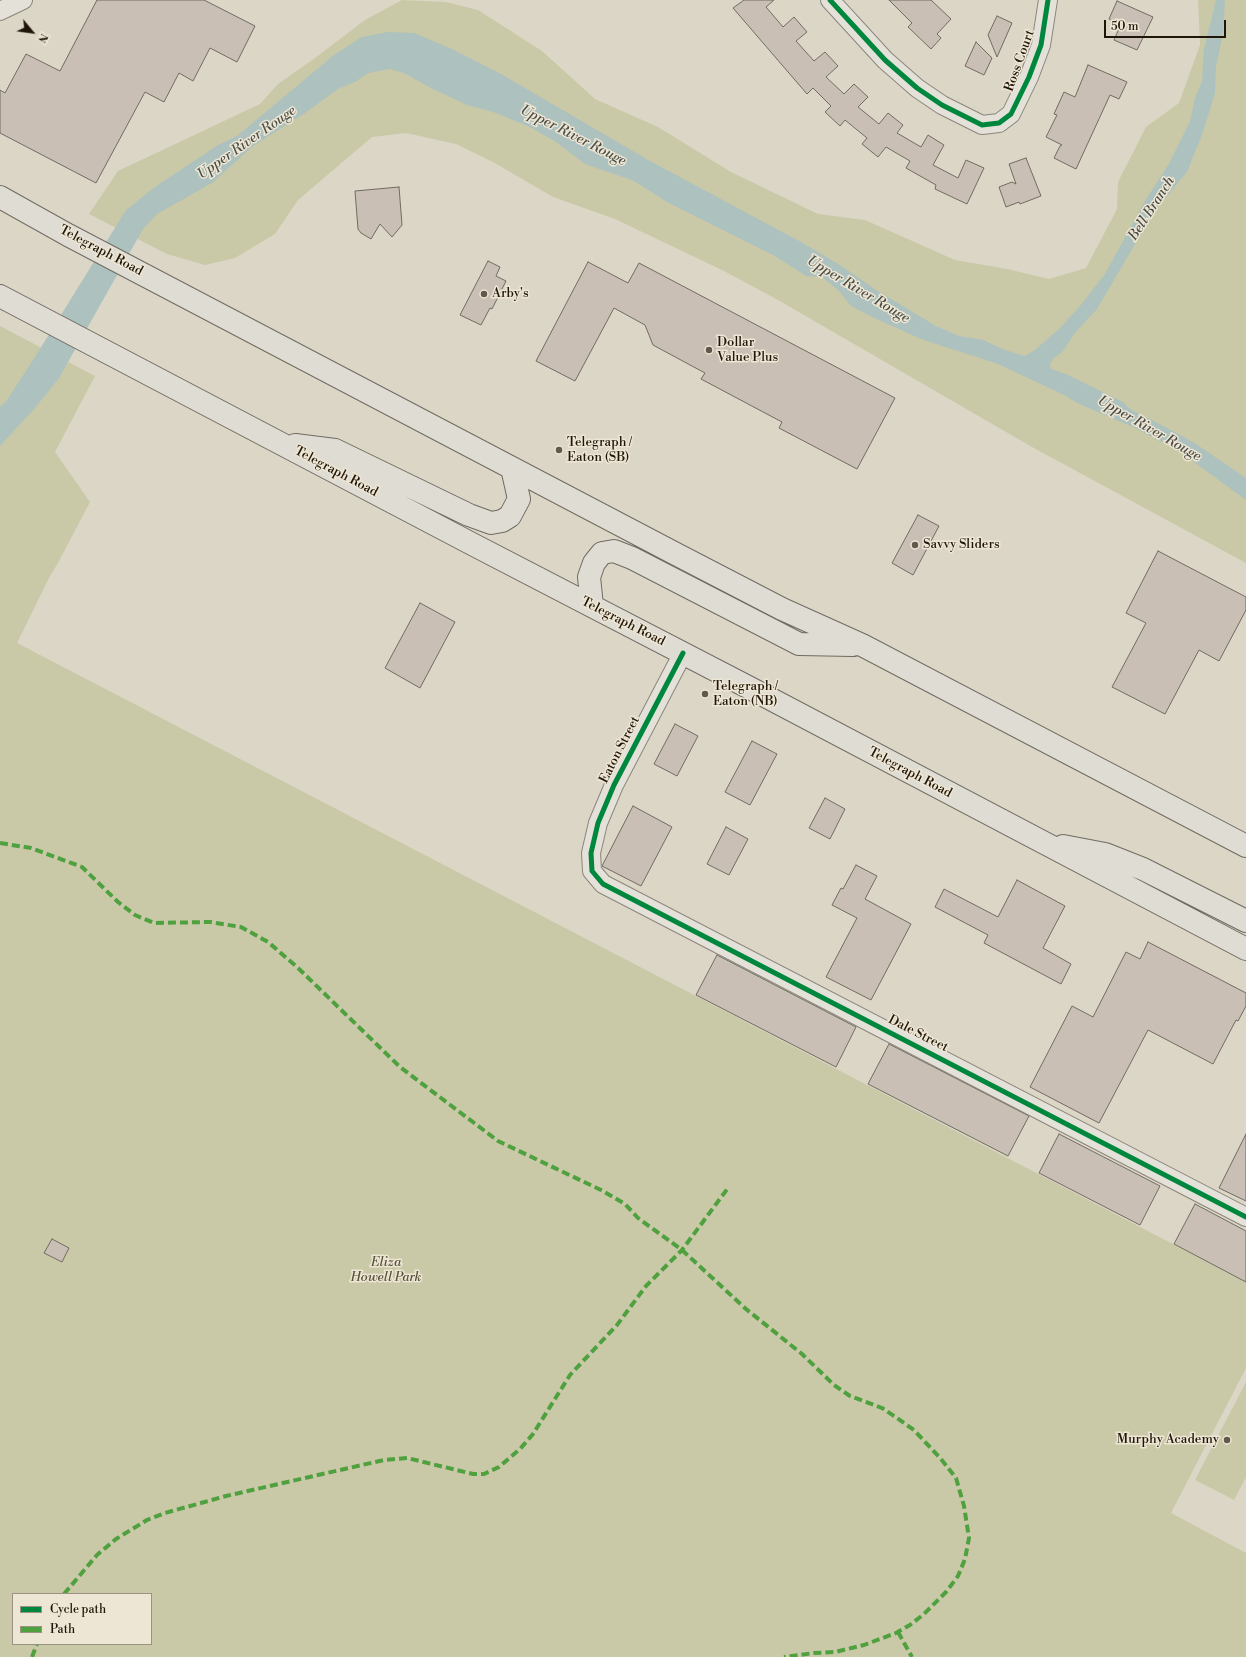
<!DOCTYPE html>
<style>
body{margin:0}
#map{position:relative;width:1246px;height:1657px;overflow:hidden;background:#dcd6c6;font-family:"Libre Bodoni",serif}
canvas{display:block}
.legend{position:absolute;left:12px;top:1593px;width:140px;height:52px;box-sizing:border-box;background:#eee6d4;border:1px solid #9b9283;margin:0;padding:5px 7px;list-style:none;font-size:12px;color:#1f1509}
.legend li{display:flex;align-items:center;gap:8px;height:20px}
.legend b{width:20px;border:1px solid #9b9283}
.north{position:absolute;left:12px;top:12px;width:40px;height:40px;-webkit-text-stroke:3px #eee6d4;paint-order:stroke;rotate:119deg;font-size:11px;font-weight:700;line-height:16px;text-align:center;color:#1f1509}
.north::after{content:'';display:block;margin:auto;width:14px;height:18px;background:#1f1509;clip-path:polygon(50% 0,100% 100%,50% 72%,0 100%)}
.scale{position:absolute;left:1104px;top:20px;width:122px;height:18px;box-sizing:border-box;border:2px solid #1f1509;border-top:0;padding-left:5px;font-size:12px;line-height:14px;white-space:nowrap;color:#1f1509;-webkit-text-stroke:3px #eee6d4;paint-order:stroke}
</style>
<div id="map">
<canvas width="1246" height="1657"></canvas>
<ul class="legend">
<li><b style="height:5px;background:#00873e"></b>Cycle path</li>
<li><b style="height:5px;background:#4fa03e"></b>Path</li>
</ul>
<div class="north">N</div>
<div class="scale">50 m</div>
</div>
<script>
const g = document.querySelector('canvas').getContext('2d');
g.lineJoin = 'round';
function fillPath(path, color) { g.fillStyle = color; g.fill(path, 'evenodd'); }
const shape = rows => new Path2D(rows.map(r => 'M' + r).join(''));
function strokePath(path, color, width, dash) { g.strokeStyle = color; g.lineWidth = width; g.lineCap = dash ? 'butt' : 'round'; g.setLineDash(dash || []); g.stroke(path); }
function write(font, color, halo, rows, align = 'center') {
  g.font = font + ' "Libre Bodoni",serif'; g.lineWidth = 3; g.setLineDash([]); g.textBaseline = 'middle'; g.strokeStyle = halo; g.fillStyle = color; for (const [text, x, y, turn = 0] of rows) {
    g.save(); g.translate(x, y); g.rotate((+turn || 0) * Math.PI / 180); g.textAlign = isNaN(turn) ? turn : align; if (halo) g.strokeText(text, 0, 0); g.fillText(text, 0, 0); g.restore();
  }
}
const green = shape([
 [402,0,446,2,478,10,542,51,595,99,658,127,731,172,818,214,865,220,955,260,1007,269,1049,279,1086,268,1117,209,1118,182,1146,127,1179,103,1200,45,1198,0,1246,0,1246,563,1032,447,778,300,724,271,615,219,553,197,493,162,456,144,406,133,372,137,298,200,275,234,235,258,205,265,167,254,89,214,118,171,260,104,278,84,315,58,365,20],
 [0,326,95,376,55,452,90,502,58,563,50,576,17,643,1246,1282,1246,1368,1171,1513,1246,1553,1246,1657,0,1657],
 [13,1594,151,1594,151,1644,13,1644],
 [1246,1382,1246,1477,1234,1500,1195,1480]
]);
const water = shape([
 [1216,0,1225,0,1223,33,1216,67,1215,93,1203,132,1187,172,1155,210,1097,309,1075,333,1063,351,1053,359,1050,365,1051,369,1066,374,1123,402,1130,409,1173,431,1196,444,1246,478,1246,500,1179,451,1133,427,1079,404,1064,395,998,364,921,339,872,317,851,306,839,291,822,277,806,276,773,255,667,202,634,181,585,164,556,142,530,127,493,112,467,105,431,88,406,74,390,69,368,73,355,82,338,89,305,113,253,146,212,183,157,214,143,229,59,378,35,408,0,446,0,407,7,400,35,357,126,210,155,187,218,145,237,136,334,55,362,37,388,32,414,33,452,49,501,74,650,161,801,242,840,265,876,290,936,326,959,336,983,340,1005,350,1025,356,1035,350,1058,330,1080,306,1105,274,1145,201,1170,162,1190,121,1195,98,1202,81,1204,49]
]);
const building = shape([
 [97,0,204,0,255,26,237,62,210,48,193,81,179,73,164,102,145,92,96,183,0,133,0,90,5,93,26,54,60,71,97,0],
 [744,0,774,0,766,7,783,27,794,17,807,32,796,41,814,61,825,52,838,66,826,77,844,94,854,84,868,97,858,107,879,124,888,113,903,125,897,133,921,147,928,135,944,145,933,165,958,178,966,160,984,168,967,204,935,189,936,185,906,168,910,161,886,147,878,157,862,144,867,138,845,120,840,126,825,112,831,106,813,88,807,94,733,8,744,0],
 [889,0,931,0,951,19,937,34,941,38,931,49,908,27,912,23,889,0],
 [1117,1,1153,17,1137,50,1114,40,1121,24,1109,19,1117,1],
 [997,16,1012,23,997,57,988,35,997,16],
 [976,42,992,58,984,75,965,66,976,42],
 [1088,65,1127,82,1119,99,1110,95,1076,169,1054,158,1060,146,1062,145,1046,137,1057,115,1054,114,1064,92,1075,97,1088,65],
 [1026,158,1041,196,1020,204,1019,202,1006,207,999,187,1012,182,1016,184,1009,164,1026,158],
 [399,187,402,225,392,237,380,224,371,239,361,233,358,229,355,191,399,187],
 [488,261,500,267,496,276,506,281,492,309,490,308,481,325,460,315,488,261],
 [588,262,628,283,639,263,895,398,857,469,779,428,782,422,701,379,705,373,653,345,645,325,614,308,575,381,536,361,588,262],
 [918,515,939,526,913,575,892,563,918,515],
 [1158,551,1246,597,1246,610,1219,661,1199,650,1165,714,1112,687,1146,623,1126,613,1158,551],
 [420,603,455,622,420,688,385,668,420,603],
 [675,724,698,736,677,776,654,764,675,724],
 [752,741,777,754,750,805,725,792,752,741],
 [825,798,845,809,830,839,809,828,825,798],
 [633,806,672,827,641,886,602,866,633,806],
 [726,827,748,839,729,875,707,864,726,827],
 [856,865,877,876,865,899,911,924,871,1000,826,977,857,918,832,905,841,888,843,889,856,865],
 [1017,880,1065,906,1043,948,1071,964,1061,984,984,943,988,935,935,907,944,889,998,917,1017,880],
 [1148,942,1246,993,1246,1006,1238,1021,1236,1020,1213,1064,1148,1030,1099,1123,1030,1087,1072,1006,1093,1017,1126,952,1140,959,1148,942],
 [717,955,856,1027,836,1067,696,995,717,955],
 [889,1044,1029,1116,1008,1156,868,1084,889,1044],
 [1059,1134,1160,1186,1140,1225,1039,1173,1059,1134],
 [1246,1134,1246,1201,1219,1188,1246,1134],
 [1195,1204,1246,1231,1246,1282,1174,1244,1195,1204],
 [52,1239,69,1248,62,1262,44,1253,52,1239]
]);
const minor = shape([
 [830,0,885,60,917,88,942,105,982,125,999,123,1011,114,1029,77,1041,45,1048,0],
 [0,11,23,0],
 [683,653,614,785,598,823,591,853,592,871,603,884,1246,1217]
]);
const primary = shape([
 [0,197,68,235,674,553,782,609,862,645,1246,846],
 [0,296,474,545,748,687,1246,949],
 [295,445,335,450,469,515,491,523,502,521,510,516,519,499,512,468],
 [592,606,589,577,594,563,602,553,614,551,632,558,799,644,853,645],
 [1063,846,1105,854,1143,869,1246,921]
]);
const quiet = shape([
 [0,843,31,848,82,867,118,902,135,915,154,923,210,922,241,927,268,942,297,967,400,1067,498,1141,601,1190,625,1204,638,1218,682,1250,746,1309,802,1354,834,1385,850,1396,882,1408,897,1418,914,1430,941,1459,956,1478,964,1506,969,1538,965,1559,958,1576,946,1592,924,1614,910,1625,896,1633,864,1645,835,1652,814,1653,784,1657],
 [64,1594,97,1555,116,1539,147,1520,165,1513,226,1496,384,1460,407,1458,473,1474,484,1474,499,1467,520,1449,533,1434,570,1375,617,1325,646,1286,682,1250,728,1188],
 [898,1632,912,1657],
 [32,1657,37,1644]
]);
const cycleway = shape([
 [830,0,885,60,917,88,942,105,982,125,999,123,1011,114,1029,77,1041,45,1048,0],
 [683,653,614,785,598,823,591,853,592,871,603,884,1246,1217]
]);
const markers = [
 [484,294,4,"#61594b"],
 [709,350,4,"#61594b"],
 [559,450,4,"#61594b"],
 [915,545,4,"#61594b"],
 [705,694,4,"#61594b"],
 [1227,1440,4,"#61594b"]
];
const streetNames = [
 ["Ross Court",1020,61,-70],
 ["Telegraph Road",101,251,28],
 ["Telegraph Road",336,472,28],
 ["Telegraph Road",623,622,27],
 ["Eaton Street",620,750,-63],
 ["Telegraph Road",910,773,28],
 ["Dale Street",918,1034,27]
];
const poiNames = [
 ["Arby's",492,294],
 ["Dollar",717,343],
 ["Value Plus",717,358],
 ["Telegraph /",567,443],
 ["Eaton (SB)",567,458],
 ["Savvy Sliders",923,545],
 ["Telegraph /",713,687],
 ["Eaton (NB)",713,702],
 ["Murphy Academy",1219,1440,"right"]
];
const parkNames = [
 ["Eliza",386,1263],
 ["Howell Park",386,1278]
];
const waterNames = [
 ["Upper River Rouge",573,136,27],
 ["Upper River Rouge",247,143,-35],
 ["Bell Branch",1152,209,-57],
 ["Upper River Rouge",858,290,31],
 ["Upper River Rouge",1149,429,30]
];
fillPath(green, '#c9c9a7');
fillPath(water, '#adc1be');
fillPath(building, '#cabfb4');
strokePath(building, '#706b62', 1);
strokePath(minor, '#8b867b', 20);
strokePath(primary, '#706b62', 24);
strokePath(minor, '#e4e1d9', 18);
strokePath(primary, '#dfdcd3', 22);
strokePath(quiet, '#4fa03e', 4, [8, 4]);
strokePath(cycleway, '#00873e', 5);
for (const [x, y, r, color] of markers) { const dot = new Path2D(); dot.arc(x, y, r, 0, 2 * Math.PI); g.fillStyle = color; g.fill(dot); strokePath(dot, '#eee6d4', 1.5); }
write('13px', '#1f1509', '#eee6d4', streetNames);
write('13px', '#1f1509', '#eee6d4', poiNames, 'left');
write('italic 13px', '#555038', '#eee6d4', parkNames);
write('italic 14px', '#4a4e47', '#eee6d4', waterNames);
</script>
